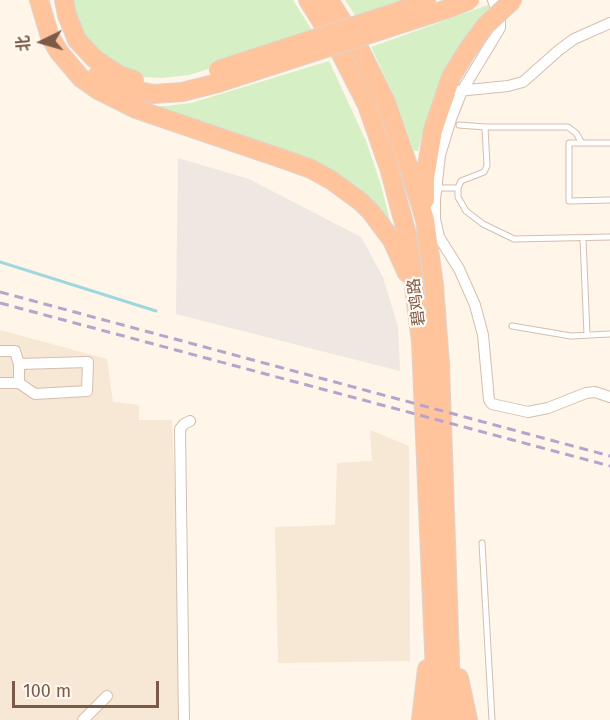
<!DOCTYPE html>
<meta charset="utf-8">
<style>
body{margin:0}
#map{position:relative;width:610px;height:720px;overflow:hidden;background:#fff5e8;font-family:"Fira Sans","Noto Sans SC",sans-serif}
canvas{display:block}
.north{position:absolute;left:12px;top:12px;width:60px;height:60px;-webkit-text-stroke:4px #fff9f1;paint-order:stroke;rotate:265deg;font-size:16px;font-weight:700;line-height:24px;text-align:center;color:#7d5948}
.north::after{content:'';display:block;margin:auto;width:21px;height:27px;background:#7d5948;clip-path:polygon(50% 0,100% 100%,50% 72%,0 100%)}
.scale{position:absolute;left:12px;top:681px;width:147px;height:27px;box-sizing:border-box;border:3px solid #7d5948;border-top:0;padding-left:8px;font-size:18px;line-height:21px;white-space:nowrap;color:#7d5948;-webkit-text-stroke:4px #fff9f1;paint-order:stroke}
</style>
<div id="map">
<canvas width="610" height="720"></canvas>
<div class="north">北</div>
<div class="scale">100 m</div>
</div>
<script>
const g = document.querySelector('canvas').getContext('2d');
g.lineJoin = 'round';
function fillPath(path, color) { g.fillStyle = color; g.fill(path, 'evenodd'); }
const shape = rows => new Path2D(rows.map(r => 'M' + r).join(''));
function strokePath(path, color, width, dash) { g.strokeStyle = color; g.lineWidth = width; g.lineCap = dash ? 'butt' : 'round'; g.setLineDash(dash || []); g.stroke(path); }
function write(font, color, halo, rows, align = 'center') {
  g.font = font + ' "Fira Sans","Noto Sans SC",sans-serif'; g.lineWidth = 4.5; g.setLineDash([]); g.textBaseline = 'middle'; g.strokeStyle = halo; g.fillStyle = color; for (const [text, x, y, turn = 0] of rows) {
    g.save(); g.translate(x, y); g.rotate((+turn || 0) * Math.PI / 180); g.textAlign = isNaN(turn) ? turn : align; if (halo) g.strokeText(text, 0, 0); g.fillText(text, 0, 0); g.restore();
  }
}
const residential = shape([
 [0,330,107,359,113,402,139,405,139,420,172,420,184,720,0,720],
 [370,430,409,446,410,661,278,663,275,527,335,525,337,463,372,461]
]);
const industrial = shape([
 [178,158,249,179,361,237,383,277,398,327,400,371,176,314]
]);
const green = shape([
 [72,0,293,0,315,35,189,75,162,78,144,77,113,64,87,39,77,21],
 [345,0,426,0,359,21],
 [488,5,493,17,441,87,428,115,418,151,414,151,395,98,371,47],
 [329,61,366,141,380,182,391,224,362,193,152,106,167,106,191,103]
]);
const stream = shape([
 [0,262,156,311]
]);
const service = shape([
 [459,125,485,127],
 [582,143,576,133,568,127,485,127,487,166,484,172,461,181,458,188,458,197,466,211,483,224,514,239,610,237],
 [610,143,569,143,569,201,610,200],
 [437,188,458,188],
 [583,238,587,335],
 [512,326,571,336,610,334],
 [482,543,492,720]
]);
const minor = shape([
 [493,0,500,21,500,28,462,91,451,119,440,155,435,200,435,219,439,237,459,269,475,305,483,335,489,400,492,404,528,412,548,408,586,393,595,392,610,397],
 [458,91,508,86,523,82,559,50,574,39,610,23],
 [0,351,15,351,19,364,19,383,35,394,87,391,88,362,19,364],
 [0,383,19,383],
 [83,720,107,696],
 [184,720,180,429,184,424,190,421]
]);
const trunk = shape([
 [39,0,50,37,59,52,81,78,98,90,136,109,289,161,311,169,331,180,361,202,371,212,392,240,407,273],
 [64,0,67,15,77,40,95,59,119,75,134,80],
 [308,0,339,50,367,105,389,168,408,238,421,342,437,720],
 [329,0,359,48,386,102,410,171,425,220,434,285,440,364,452,720],
 [97,76,122,88,154,94,182,92,218,83],
 [425,200,425,178,433,130,451,77,467,51],
 [459,678,468,720],
 [421,720,427,669]
]);
const rail = shape([
 [0,292,610,456],
 [0,303,610,466]
]);
const trunkBridge = shape([
 [467,51,486,25,513,0],
 [218,70,397,12,427,0],
 [218,83,450,8,470,0]
]);
const streetNames = [
 ["碧鸡路",417,302,-97]
];
fillPath(residential, '#f7e7d5');
fillPath(industrial, '#efe7e1');
fillPath(green, '#d7efc4');
strokePath(stream, '#9ed7de', 3);
strokePath(service, '#d5beae', 7);
strokePath(minor, '#d5beae', 12);
strokePath(trunk, '#ddd4cf', 20);
strokePath(service, '#fff', 5);
strokePath(minor, '#fff', 10);
strokePath(trunk, '#ffc49c', 18);
strokePath(rail, '#b7a3cb', 3, [9, 6]);
strokePath(trunkBridge, '#ddd4cf', 20, []);
strokePath(trunkBridge, '#ffc49c', 18);
write('16px', '#7d5948', '#fff9f1', streetNames);
</script>
